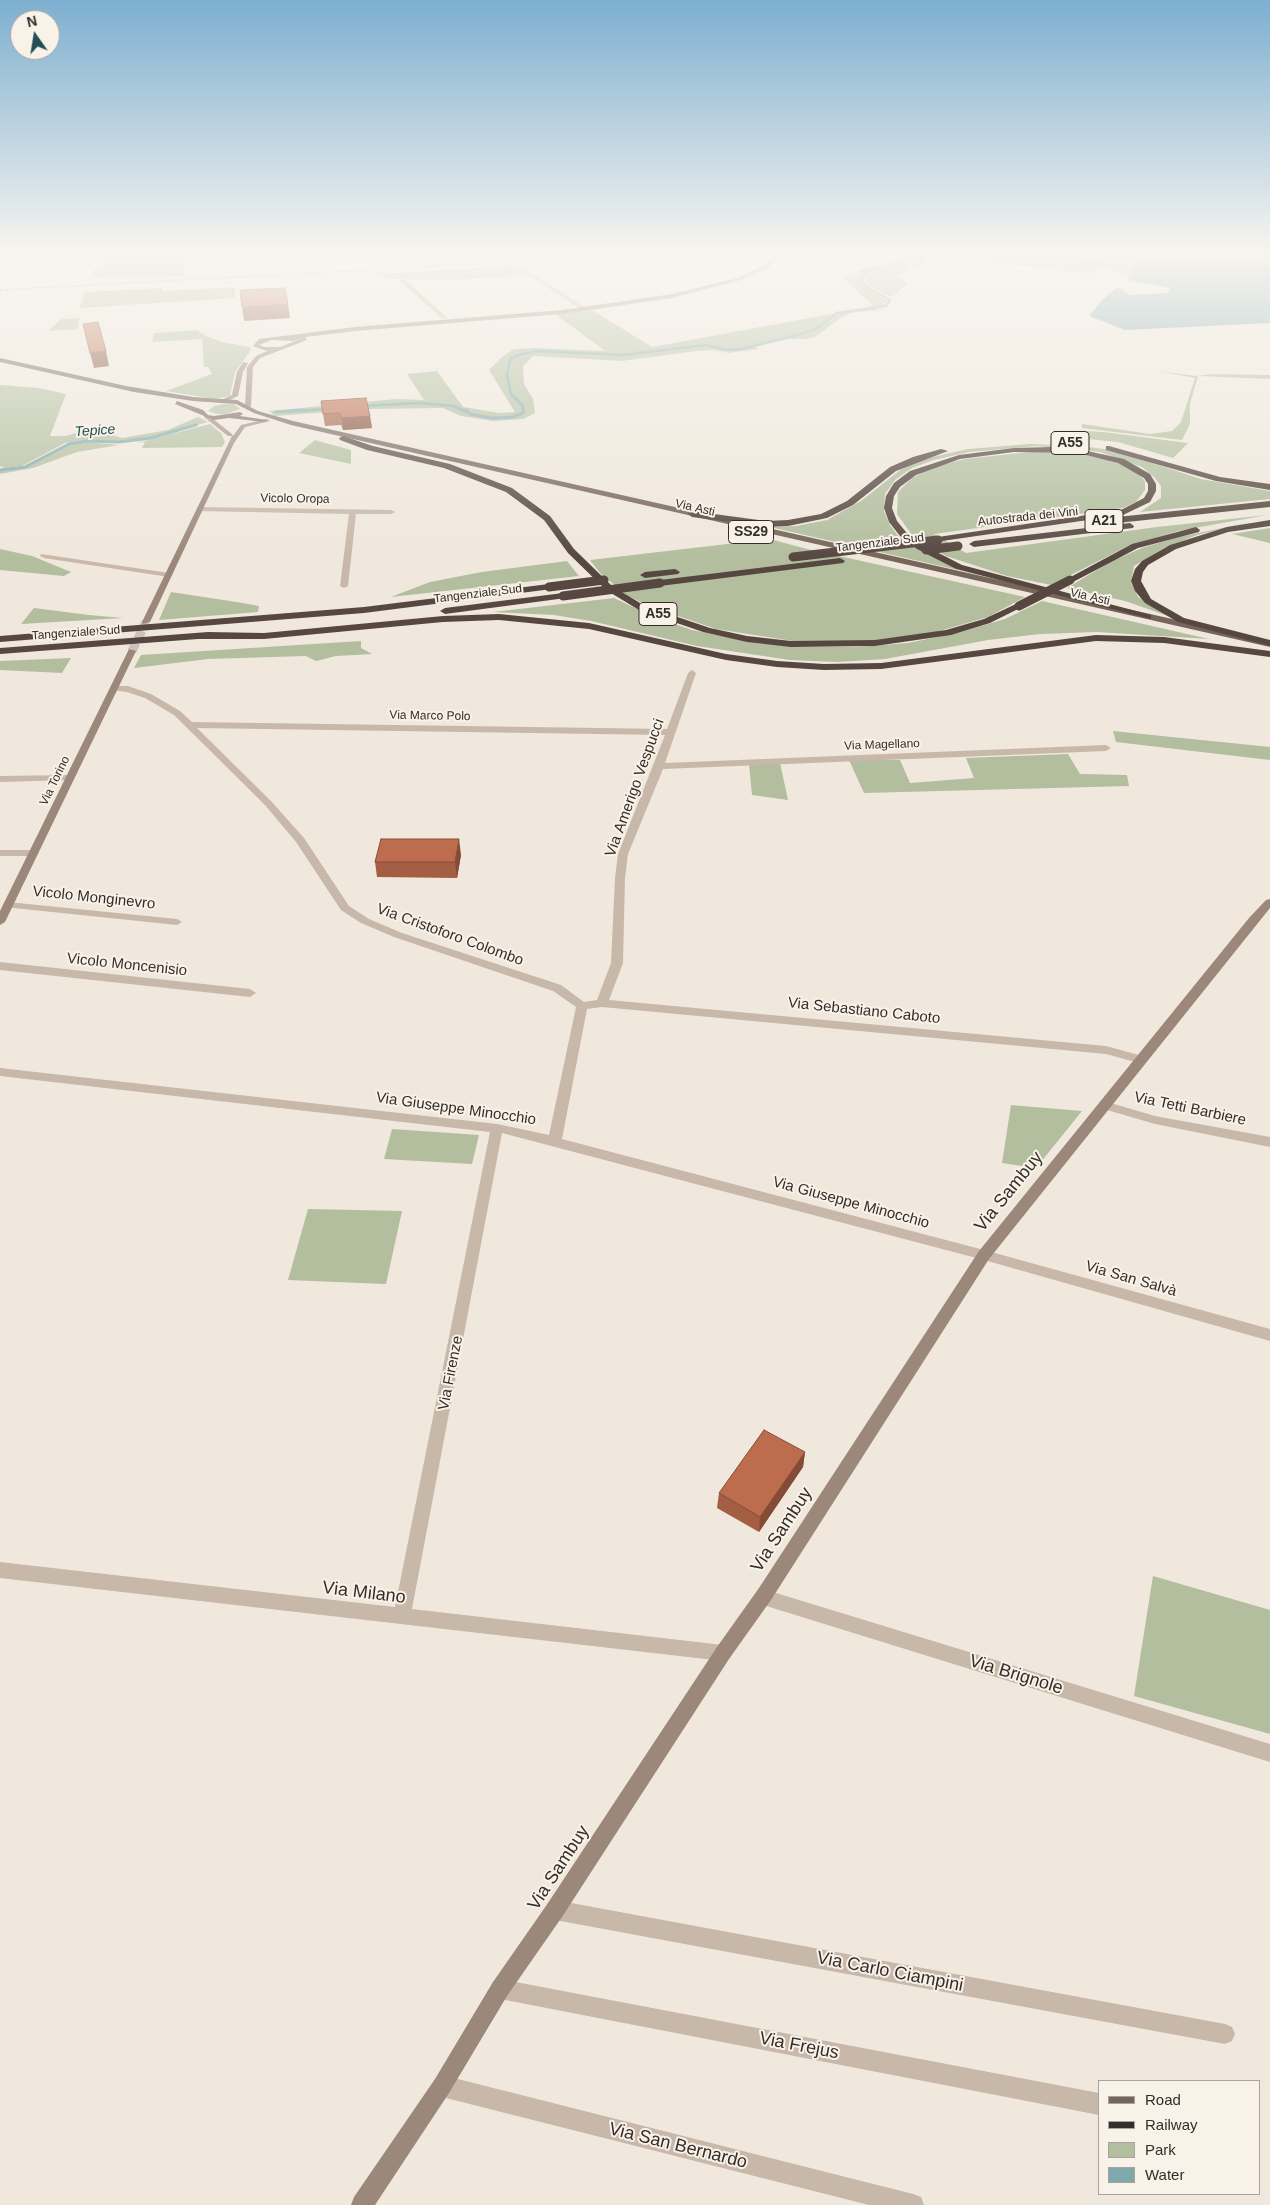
<!DOCTYPE html>
<meta charset="utf-8">
<style>
body{margin:0}
#map{position:relative;width:1270px;height:2205px;overflow:hidden;background:#f0e8dd;font-family:Helvetica,sans-serif}
canvas{display:block}
.legend{position:absolute;left:1098px;top:2080px;width:162px;height:115px;box-sizing:border-box;background:#f8f2e9;border:1px solid #aaa39c;margin:0;padding:6px 9px;list-style:none;font-size:15px;color:#352d29}
.legend li{display:flex;align-items:center;gap:10px;height:25px}
.legend b{width:25px;border:1px solid #aaa39c}
.north{position:absolute;left:10px;top:10px;width:50px;height:50px;box-sizing:border-box;background:#f8f2e9;border:1px solid #aaa39c;border-radius:50%;rotate:347deg;font-size:14px;font-weight:700;line-height:20px;text-align:center;color:#352d29}
.north::after{content:'';display:block;margin:auto;width:18px;height:22px;background:#214f54;clip-path:polygon(50% 0,100% 100%,50% 72%,0 100%)}
</style>
<div id="map">
<canvas width="1270" height="2205"></canvas>
<ul class="legend">
<li><b style="height:6px;background:#76655b"></b>Road</li>
<li><b style="height:6px;background:#352d29"></b>Railway</li>
<li><b style="height:14px;background:#b2be9e"></b>Park</li>
<li><b style="height:14px;background:#7ea8ab"></b>Water</li>
</ul>
<div class="north">N</div>
</div>
<script>
const g = document.querySelector('canvas').getContext('2d');
g.lineJoin = 'round';
function fillPath(path, color) { g.fillStyle = color; g.fill(path, 'evenodd'); }
const shape = rows => new Path2D(rows.map(r => 'M' + r).join(''));
function strokePath(path, color, width, dash) { g.strokeStyle = color; g.lineWidth = width; g.lineCap = dash ? 'butt' : 'round'; g.setLineDash(dash || []); g.stroke(path); }
function write(font, color, halo, rows, align = 'center') {
  g.font = font + ' Helvetica,sans-serif'; g.lineWidth = 4; g.setLineDash([]); g.textBaseline = 'middle'; g.strokeStyle = halo; g.fillStyle = color; for (const [text, x, y, turn = 0] of rows) {
    g.save(); g.translate(x, y); g.rotate((+turn || 0) * Math.PI / 180); g.textAlign = isNaN(turn) ? turn : align; if (halo) g.strokeText(text, 0, 0); g.fillText(text, 0, 0); g.restore();
  }
}
const green = shape([
 [107,251,186,251,183,276,93,277,93,270,102,266],
 [920,251,930,251,925,258,924,266,911,268,909,270,897,275,908,284,891,297,865,283,866,274,909,261],
 [1111,251,1177,252,1246,260,1270,256,1270,262,1233,261,1203,257,1168,261,1150,259,1138,261,1130,275,1105,269,1092,270,1092,274,997,263,991,260,996,255,1009,254,1105,258],
 [874,265,881,266,862,273,861,284,888,301,884,305,864,308,873,305,840,276,857,273,859,270],
 [512,266,528,275,454,280,386,279,385,277,375,274],
 [398,280,406,280,446,317,443,319],
 [235,287,235,298,80,308,85,292,162,288,162,291],
 [872,309,887,309,851,313,841,318,815,337,807,339,783,339,754,345,758,349,729,353,714,350,696,351,622,361,533,356,523,366,524,384,533,399,535,413,523,419,494,421,461,416,443,408,370,409,275,416,269,411,396,399,424,400,407,374,437,371,463,407,500,413,515,412,489,370,502,357,514,349,535,348,605,351,555,314,592,310,652,347,831,314],
 [79,318,78,329,48,331,61,319],
 [197,330,204,335,222,342,250,347,251,350,235,372,230,396,215,399,166,391,212,374,208,367,204,367,202,339,152,342,154,333],
 [1158,371,1197,376,1211,374,1270,375,1270,379,1198,376,1190,404,1190,424,1182,440,1082,428,1082,424,1150,434,1172,431,1181,422,1195,378],
 [0,385,39,388,66,394,50,436,66,436,92,428,122,438,168,430,198,417,208,422,150,438,117,441,84,440,65,443,22,466,5,468,0,466],
 [224,404,234,404,240,409,226,414,217,414,208,411,214,406],
 [210,424,221,433,225,442,222,447,142,448,145,442,137,443],
 [1085,431,1104,432,1188,443,1173,458,1118,442,1066,437],
 [315,440,351,450,351,464,299,453],
 [87,442,119,445,77,452,33,468,0,474,0,471,27,467,71,444],
 [1030,444,1080,446,1112,450,1201,479,1270,491,1270,499,1140,512,1161,498,1161,486,1154,477,1142,467,1100,452,1037,446,969,452,934,460,912,468,895,480,885,494,884,511,890,525,899,537,958,570,770,527,796,526,827,520,861,501,904,467,928,458,968,449],
 [1038,451,1065,452,1097,456,1120,464,1136,471,1145,481,1145,490,1136,502,1123,508,934,534,966,553,1157,527,1267,515,1178,531,1128,546,1051,585,1007,576,946,556,912,535,897,514,898,492,912,478,934,467,965,459],
 [1251,522,1197,535,1164,548,1134,566,1131,582,1138,597,1171,617,1125,601,1067,588,1110,562,1142,548,1175,538],
 [1270,528,1270,543,1232,534],
 [770,539,807,549,1025,597,988,617,936,632,878,640,834,642,793,641,716,629,649,606,628,596,600,573,590,560],
 [0,549,32,556,71,572,64,576,0,570],
 [567,561,579,576,391,597,430,582,482,572],
 [171,592,243,603,259,606,258,612,159,620],
 [614,598,657,618,692,630,756,643,807,647,856,647,908,643,961,632,1005,619,1042,601,1209,639,1097,632,1040,634,988,640,885,659,837,662,790,660,697,646,591,621,554,615,493,612],
 [34,608,89,615,123,618,21,624],
 [361,641,361,648,372,654,336,656,316,661,306,656,208,659,134,668,141,655],
 [71,658,62,673,0,670,0,661],
 [1113,731,1270,747,1270,760,1116,742],
 [1068,754,1080,774,1127,775,1129,786,864,793,849,760,900,760,910,783,974,778,966,758],
 [780,763,788,800,752,795,749,764],
 [1011,1105,1082,1111,1036,1168,1002,1163],
 [392,1129,479,1135,472,1164,384,1159],
 [308,1209,402,1211,386,1284,288,1280],
 [1153,1576,1270,1610,1270,1734,1134,1696]
]);
const water = shape([
 [1203,257,1233,261,1270,262,1270,323,1125,330,1089,316,1103,299,1118,287,1130,295,1169,293,1170,288,1127,280,1137,261,1150,259,1168,261]
]);
const streamFar1 = shape([
 [362,406,419,403,453,406,467,412],
 [283,412,326,409],
 [523,412,523,406,511,394,507,375,510,359,522,354,538,351,622,355,706,345,727,350,741,349,790,337,816,329,837,313,886,306,890,300,862,284,864,273,906,260,917,251]
]);
const stream = shape([
 [466,410,470,414,491,418,513,417,523,413,523,410],
 [275,412,305,410],
 [0,470,25,467,69,444,86,441,119,442,151,438,196,425]
]);
const secondaryTunnel = shape([
 [132,651,146,622]
]);
const street = shape([
 [496,251,502,251,515,259,510,260,496,251],
 [517,263,519,264,587,309,582,310,515,266,517,263],
 [200,507,391,510,395,512,391,514,356,514,348,586,344,588,340,586,349,514,197,511,197,507,200,507],
 [41,554,169,573,173,575,169,577,44,558,40,556,41,554],
 [692,670,696,673,665,763,1106,745,1111,748,1106,751,663,769,628,854,625,878,623,963,609,1000,1106,1046,1146,1057,1148,1060,1142,1064,1106,1054,602,1007,587,1009,562,1139,984,1250,1270,1329,1270,1341,984,1260,502,1133,412,1609,723,1645,729,1647,732,1653,729,1659,723,1661,0,1578,0,1562,395,1607,490,1132,0,1076,0,1068,497,1124,549,1135,576,1007,553,991,394,937,361,923,341,910,296,842,265,805,174,715,145,698,127,692,111,690,111,686,128,686,151,694,180,711,192,722,667,729,688,673,692,670],
 [197,728,665,735,618,854,615,878,611,963,597,1000,584,1002,561,985,402,933,369,919,349,906,304,838,271,801,197,728],
 [70,775,75,778,73,780,0,782,0,776,70,775],
 [0,850,34,850,39,853,34,856,0,856,0,850],
 [8,902,177,919,182,922,177,925,4,907,3,905,4,903,8,902],
 [0,962,250,989,256,993,250,997,0,970,0,962],
 [1104,1101,1155,1116,1270,1137,1270,1147,1155,1124,1100,1108,1098,1105,1100,1102,1104,1101],
 [763,1589,1270,1744,1270,1762,763,1605,757,1603,755,1597,757,1591,763,1589],
 [555,1900,1225,2024,1232,2027,1235,2034,1232,2041,1225,2044,555,1920,548,1917,545,1910,548,1903,555,1900],
 [500,1979,1099,2093,1099,2115,500,1999,493,1996,490,1989,493,1982,500,1979],
 [442,2075,913,2194,921,2197,924,2205,869,2205,442,2097,435,2093,431,2086,435,2079,442,2075]
]);
const secondary = shape([
 [781,251,786,251,769,267,741,280,672,298,562,314,355,331,305,337,307,340,260,358,253,367,251,406,248,408,245,406,247,367,256,356,267,351,253,346,259,339,355,327,562,310,672,294,737,278,765,265,781,251],
 [305,337,280,347,265,347,259,345,271,340,293,341,305,337],
 [243,362,248,363,243,372,238,396,223,403,219,403,219,401,232,395,237,372,243,362],
 [204,415,208,415,232,434,233,436,241,425,267,419,270,421,245,427,234,443,150,622,143,624,142,622,232,436,228,436,204,417,204,415],
 [129,649,136,651,5,922,0,925,0,911,129,649],
 [1270,899,1270,908,989,1259,771,1600,729,1659,562,1917,507,1996,449,2093,375,2205,351,2205,354,2197,435,2079,493,1982,548,1903,717,1647,759,1588,979,1251,1249,918,1266,900,1270,899]
]);
const primary = shape([
 [0,358,126,386,193,397,237,400,258,411,293,421,1270,641,1270,647,291,425,254,413,236,404,193,401,134,392,0,362,0,358],
 [177,401,203,410,208,415,214,416,240,412,243,414,240,416,267,420,264,422,229,418,214,420,175,404,177,401]
]);
const highway = shape([
 [343,436,373,446,450,464,512,488,550,516,574,549,612,586,645,606,710,628,747,636,791,641,875,640,946,630,984,619,1016,604,1024,606,990,623,951,635,875,646,791,647,747,642,703,632,639,610,606,590,568,553,544,520,506,492,444,468,367,450,340,440,339,438,343,436],
 [1109,446,1220,477,1270,484,1270,490,1216,481,1106,450,1106,446,1109,446],
 [1050,447,1078,449,1124,459,1150,474,1156,484,1156,491,1150,502,1123,515,935,542,935,538,938,537,1121,510,1144,498,1148,491,1148,484,1144,478,1118,463,1078,453,1014,452,960,459,916,475,900,487,894,496,892,508,897,521,906,532,923,545,962,565,1151,615,1151,619,956,569,917,549,900,536,889,522,884,508,886,496,894,483,910,471,959,455,1014,448,1050,447],
 [941,449,948,451,896,471,853,505,827,518,788,526,766,527,692,517,688,514,692,511,766,521,788,520,821,514,847,501,890,467,913,457,941,449],
 [1270,501,1270,507,1117,523,1113,520,1117,517,1270,501],
 [1270,520,1270,526,1228,532,1176,549,1148,565,1143,572,1141,581,1151,599,1184,618,1270,640,1270,646,1178,622,1145,603,1135,591,1131,581,1135,569,1142,561,1170,545,1227,527,1270,520],
 [1130,523,1134,526,1133,528,974,547,969,544,974,541,1130,523],
 [1196,527,1200,530,1199,532,1138,548,1073,582,1065,580,1132,544,1196,527],
 [840,558,845,561,843,563,660,586,655,583,660,580,840,558],
 [675,569,680,572,678,574,645,578,640,575,645,572,675,569],
 [549,584,554,587,552,589,364,613,0,642,0,636,364,607,549,584],
 [563,593,568,596,566,598,445,614,440,611,445,608,563,593],
 [499,614,589,623,726,654,777,661,824,664,881,663,1096,635,1164,637,1270,651,1270,657,1164,643,1096,641,881,669,824,670,777,667,726,660,589,629,499,620,443,622,264,639,198,639,0,654,0,648,208,632,264,633,443,616,499,614]
]);
const rail = shape([
 [0,290,715,251]
]);
const highwayBridge = shape([
 [926,550,958,546],
 [793,557,938,540],
 [549,587,604,580],
 [563,596,660,583],
 [1019,606,1070,580]
]);
const wall = shape([
 [321,401,370,416,372,428,343,430,341,425,325,426],
 [461,855,457,878,377,877,375,862],
 [805,1452,803,1467,759,1532,717,1508,719,1493]
]);
const shadedWall = shape([
 [288,304,290,318,244,321,242,307],
 [106,351,109,366,94,368,90,353],
 [370,416,372,428,343,430,342,418],
 [459,839,461,855,457,878,455,862],
 [805,1452,803,1467,759,1532,760,1517]
]);
const building = shape([
 [285,288,288,304,242,307,240,290,285,288],
 [98,322,106,351,90,353,83,324,98,322],
 [366,398,370,416,342,418,339,413,323,414,321,401,366,398],
 [381,839,459,839,455,862,375,862,381,839],
 [764,1430,805,1452,760,1517,719,1493,764,1430]
]);
const farStreetnames = [
 ["Vicolo Oropa",295,499,1],
 ["Via Asti",695,508,13],
 ["Autostrada dei Vini",1028,517,-6],
 ["Tangenziale Sud",880,543,-7],
 ["Tangenziale Sud",478,594,-7],
 ["Via Asti",1090,597,13],
 ["Tangenziale Sud",76,633,-4],
 ["Via Marco Polo",430,716,1],
 ["Via Magellano",882,745,-2],
 ["Via Torino",55,781,-64]
];
const farWaternames = [
 ["Tepice",95,431,-4]
];
const shields = [
 [1070,443,38],
 [1104,521,38],
 [751,532,45],
 [658,614,38]
];
const shieldNames = [
 ["A55",1070,443],
 ["A21",1104,521],
 ["SS29",751,532],
 ["A55",658,614]
];
const streetNames = [
 ["Via Amerigo Vespucci",635,788,-70],
 ["Vicolo Monginevro",94,898,6],
 ["Via Cristoforo Colombo",450,935,20],
 ["Vicolo Moncenisio",127,965,6],
 ["Via Sebastiano Caboto",864,1011,6],
 ["Via Giuseppe Minocchio",456,1109,8],
 ["Via Tetti Barbiere",1190,1109,12],
 ["Via Giuseppe Minocchio",851,1203,15],
 ["Via San Salvà",1131,1279,16],
 ["Via Firenze",451,1373,-79]
];
const nearStreetnames = [
 ["Via Sambuy",1009,1192,-51],
 ["Via Sambuy",782,1530,-57],
 ["Via Milano",364,1593,7],
 ["Via Brignole",1016,1675,17],
 ["Via Sambuy",559,1868,-57],
 ["Via Carlo Ciampini",890,1972,11],
 ["Via Frejus",799,2046,11],
 ["Via San Bernardo",678,2146,14]
];
fillPath(green, '#b2be9e');
fillPath(water, '#7ea8ab');
strokePath(streamFar1, '#7ea8ab', 2.5);
strokePath(stream, '#7ea8ab', 3);
strokePath(secondaryTunnel, '#cbc3b9', 9, [9, 4.5]);
fillPath(street, '#c8b8aa');
fillPath(secondary, '#9b887b');
fillPath(primary, '#76655b');
fillPath(highway, '#564840');
strokePath(rail, '#352d29', 2, [0.5, 2]);
strokePath(highwayBridge, '#564840', 9);
fillPath(wall, '#a35e43');
fillPath(shadedWall, '#844c37');
fillPath(building, '#bd6d4e');
strokePath(building, '#844c37', 1);
const sky = g.createLinearGradient(0, 0, 0, 560);
sky.addColorStop(0, '#7dafd0');
sky.addColorStop(0.45, '#f8f5f0');
sky.addColorStop(1, '#f8f5f000');
g.fillStyle = sky;
g.fillRect(0, 0, 1270, 560);
write('12px', '#352d29', '#f8f2e9', farStreetnames);
write('italic 14px', '#214f54', '#f8f2e9', farWaternames);
for (const [x, y, w] of shields) { const box = new Path2D(); box.roundRect(x - w / 2, y - 11.5, w, 23, 4); g.fillStyle = '#f8f2e9'; g.fill(box); strokePath(box, '#352d29', 1); }
write('bold 14px', '#352d29', null, shieldNames);
write('15px', '#352d29', '#f8f2e9', streetNames);
write('18px', '#352d29', '#f8f2e9', nearStreetnames);
</script>
